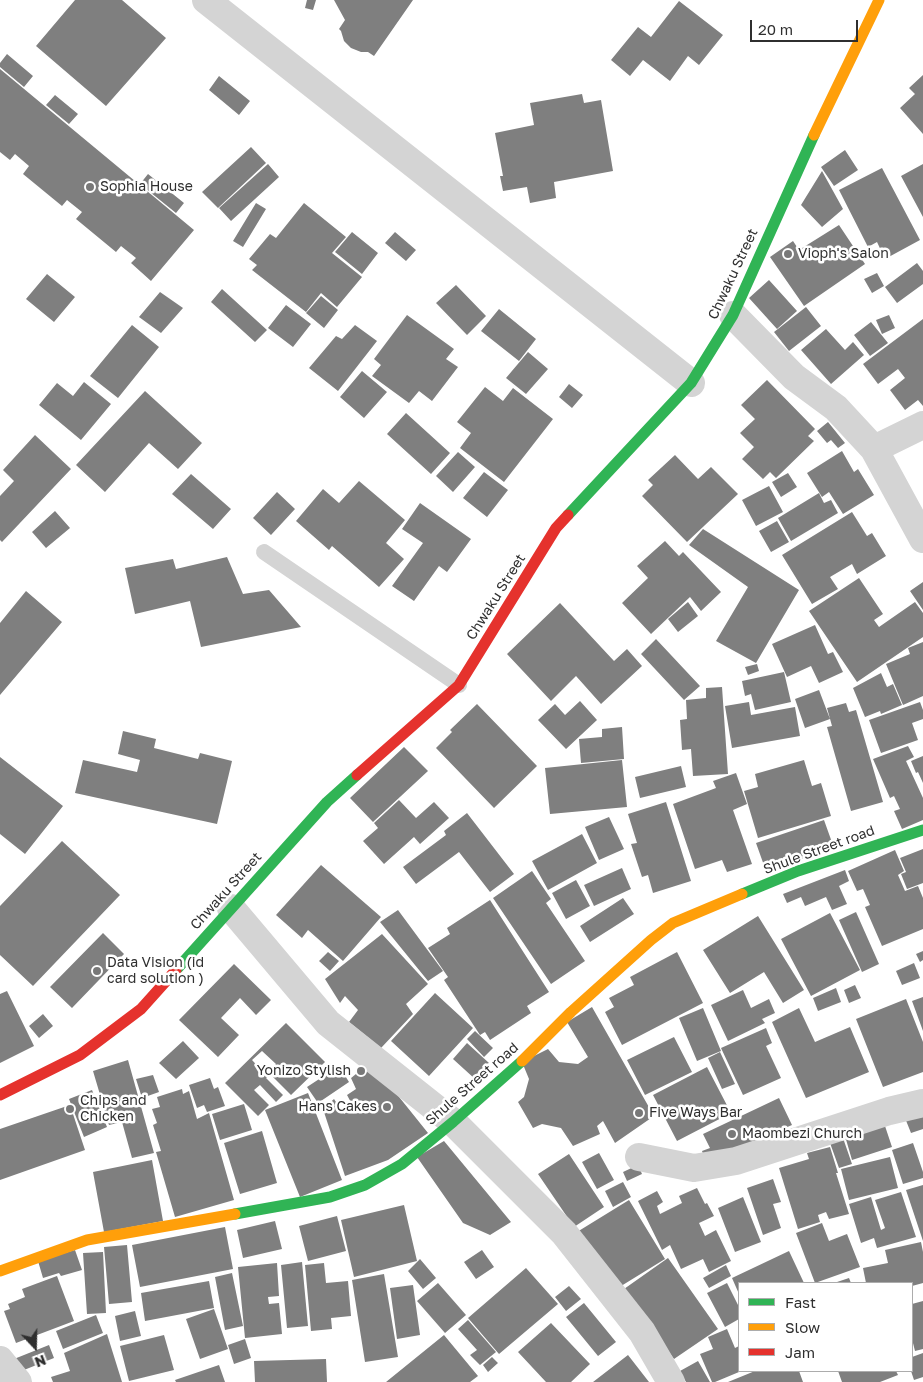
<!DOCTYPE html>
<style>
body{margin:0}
#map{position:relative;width:923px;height:1382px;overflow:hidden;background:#fff;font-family:"Golos Text",sans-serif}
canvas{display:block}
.legend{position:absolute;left:738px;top:1282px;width:175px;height:90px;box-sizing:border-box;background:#fff;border:1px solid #acacac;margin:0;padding:6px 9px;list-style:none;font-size:15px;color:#2f2f2f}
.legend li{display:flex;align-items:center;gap:10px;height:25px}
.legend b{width:25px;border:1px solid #acacac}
.north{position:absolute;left:10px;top:1322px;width:50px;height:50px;-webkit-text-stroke:4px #fff;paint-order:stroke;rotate:159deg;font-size:14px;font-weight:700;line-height:20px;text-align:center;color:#2f2f2f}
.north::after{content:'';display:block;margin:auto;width:18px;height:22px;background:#2f2f2f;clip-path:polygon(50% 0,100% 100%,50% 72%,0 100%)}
.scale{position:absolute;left:750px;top:20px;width:108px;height:22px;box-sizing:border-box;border:2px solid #2f2f2f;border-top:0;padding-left:6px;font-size:15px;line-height:18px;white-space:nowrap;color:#2f2f2f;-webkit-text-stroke:4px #fff;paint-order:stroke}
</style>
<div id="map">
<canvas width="923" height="1382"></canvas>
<ul class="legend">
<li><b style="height:6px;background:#30b455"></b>Fast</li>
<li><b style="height:6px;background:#ff9f0a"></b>Slow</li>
<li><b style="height:6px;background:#e5322d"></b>Jam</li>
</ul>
<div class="north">N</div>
<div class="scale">20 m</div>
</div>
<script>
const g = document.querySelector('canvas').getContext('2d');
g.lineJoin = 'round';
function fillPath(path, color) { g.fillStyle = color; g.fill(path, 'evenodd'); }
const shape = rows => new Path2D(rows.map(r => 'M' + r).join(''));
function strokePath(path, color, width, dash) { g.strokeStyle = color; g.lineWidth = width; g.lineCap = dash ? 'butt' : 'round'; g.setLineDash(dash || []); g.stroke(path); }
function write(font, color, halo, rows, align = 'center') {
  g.font = font + ' "Golos Text",sans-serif'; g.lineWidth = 5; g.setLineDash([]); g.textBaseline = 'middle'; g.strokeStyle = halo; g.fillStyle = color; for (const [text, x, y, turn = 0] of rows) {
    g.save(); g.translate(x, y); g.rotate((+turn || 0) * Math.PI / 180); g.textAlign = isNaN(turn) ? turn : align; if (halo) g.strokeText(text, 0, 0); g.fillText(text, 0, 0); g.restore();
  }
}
const building = shape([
 [75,0,122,0,166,38,106,106,36,46],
 [307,0,316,0,313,10,305,8],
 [334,0,413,0,374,56,368,52,361,52,351,48,344,41,341,31,339,29,345,20],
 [679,1,723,35,699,65,688,56,670,81,643,60,630,76,611,60,638,27,651,37],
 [7,54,33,76,24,87,0,67,0,63],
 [0,69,194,230,151,281,131,263,136,258,121,246,116,252,76,219,82,212,67,200,62,206,23,174,29,166,15,154,10,160,0,152],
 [923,75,923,134,900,108,915,94,909,88],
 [219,76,250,101,239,115,209,90],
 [582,94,584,103,601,100,613,171,554,182,556,198,530,203,527,187,503,191,500,176,503,176,495,133,534,125,530,103],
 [55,95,78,114,69,124,46,105],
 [251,147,266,163,218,208,202,192],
 [845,150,858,170,834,186,821,167],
 [268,164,279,177,231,221,219,208],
 [923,164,923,217,901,176],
 [882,168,920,240,885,259,877,242,868,247,839,190],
 [822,171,843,209,822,227,801,205],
 [148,174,184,203,176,213,140,184],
 [256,203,266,209,243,247,233,241],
 [304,203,346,237,332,253,362,277,337,307,321,293,306,312,252,270,257,265,249,259,270,234,276,238],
 [839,225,865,264,804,306,770,257,793,241,799,250],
 [352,232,378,253,362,274,335,252],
 [395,232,416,250,406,261,385,243],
 [917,263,923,271,923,284,897,303,885,287],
 [877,273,884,286,872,293,864,279],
 [47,274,75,297,54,322,26,299],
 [769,280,797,311,777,329,749,298],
 [456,285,486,316,467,335,436,303],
 [222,289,267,330,255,342,211,302],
 [160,292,183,308,161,333,139,317],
 [321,296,338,310,324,328,306,313],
 [286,305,311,324,293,347,268,328],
 [806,307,821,326,789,351,774,332],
 [499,309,536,339,519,361,481,331],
 [407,315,454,349,446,359,458,367,432,401,419,391,409,403,372,376,381,365,374,359],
 [889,315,895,328,882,334,876,320],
 [923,319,923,406,918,400,905,410,890,390,905,378,898,369,878,384,863,364],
 [871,322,888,343,870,356,854,335],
 [132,325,159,347,118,398,90,376],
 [355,325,377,341,338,391,309,368,336,336,342,339],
 [826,329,845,350,853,342,864,355,831,384,801,350],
 [528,352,548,369,526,394,506,378],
 [362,371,387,392,364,418,340,397],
 [767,380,815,429,808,436,814,441,776,478,770,472,763,479,742,459,754,447,740,433,755,419,741,405],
 [84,382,111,404,81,440,39,405,57,383,73,396],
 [569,384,583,395,572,408,559,397],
 [485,387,503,401,513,388,553,419,504,482,460,448,471,433,457,422],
 [145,391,202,443,178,469,149,443,105,492,76,465],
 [406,413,450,453,431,474,387,434],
 [828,422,845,443,838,448,831,440,827,443,817,431],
 [35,435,71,469,2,542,0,540,0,496,14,481,3,470],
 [842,451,854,472,858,469,874,495,843,514,829,492,822,497,807,473],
 [458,452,475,467,453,492,436,476],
 [675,455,698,479,711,467,738,494,687,542,642,496,653,485,648,480],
 [484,472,508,490,487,517,463,498],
 [788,473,797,487,781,497,772,482],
 [191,474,231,509,213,529,172,494],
 [359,481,405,520,386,543,404,559,379,587,332,546,329,550,296,521,323,489,339,503],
 [769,486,783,512,756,526,742,500],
 [277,492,295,509,271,535,253,518],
 [819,493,824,503,831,500,838,513,791,541,778,518],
 [420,503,471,539,447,572,439,566,414,601,392,586,423,543,402,529],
 [55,511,70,528,46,548,32,532],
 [852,512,867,536,872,533,886,556,857,574,852,564,830,577,838,589,812,604,782,555],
 [777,521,789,542,771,552,759,531],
 [703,529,799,590,756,663,716,641,748,587,689,545],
 [665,541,679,556,683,552,721,592,701,611,690,597,651,634,622,603,648,578,637,566],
 [227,557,243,594,269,590,301,627,201,647,190,601,135,614,125,568,173,559,176,569],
 [859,578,883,614,874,620,879,627,915,602,923,613,923,637,857,682,809,611],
 [923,582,923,610,910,591],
 [26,591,62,622,0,695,0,623],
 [688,602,698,616,678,632,668,619],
 [560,603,614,661,627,649,642,666,601,704,576,676,551,701,507,654],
 [815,625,828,654,833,652,843,672,819,683,811,666,787,677,772,644],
 [656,639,700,686,684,700,641,654],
 [923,642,923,696,903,705,886,664,910,654,908,648],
 [757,664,759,671,748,675,745,667],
 [784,672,791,702,755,710,751,694,745,696,742,681],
 [881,673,887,687,893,684,902,705,881,714,880,711,865,717,853,688],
 [722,687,728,774,693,776,691,749,682,750,680,720,687,719,686,700,706,698,706,688],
 [819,690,830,719,805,728,795,699],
 [580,701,597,720,566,749,538,720,555,704,565,715],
 [749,702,751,715,795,707,800,736,732,748,725,706],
 [920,702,923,710,923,719,912,723,918,740,881,753,869,720],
 [846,703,849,712,856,710,883,802,851,811,827,727,832,726,827,708],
 [477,704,537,766,494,808,436,748,452,732,450,730],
 [622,727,624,759,581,763,579,739,602,737,602,729],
 [123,731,156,739,154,748,198,759,200,753,232,761,217,824,75,793,83,760,137,772,140,760,118,754],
 [908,746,914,757,906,761,923,798,923,820,902,829,894,811,900,809,894,796,890,798,873,759],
 [404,747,428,771,373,822,350,798],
 [923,756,923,783,918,772,916,773,911,761],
 [0,757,63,806,25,854,0,834],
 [622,760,627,807,550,814,545,768],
 [804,760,812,786,821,783,831,816,758,838,744,791,758,787,755,774],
 [681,766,686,787,640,798,635,777],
 [736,773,747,804,733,810,752,864,727,872,722,860,695,869,673,804,716,788,713,781],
 [399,800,416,818,434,802,449,818,420,844,414,837,384,864,363,841,378,828,374,823],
 [666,802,691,881,653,893,648,875,642,877,631,844,637,843,628,814],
 [467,813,514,874,490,892,459,852,416,884,403,867,446,835,444,831],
 [609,817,624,849,599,860,585,827],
 [824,820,834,848,766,871,756,843],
 [582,834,597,863,548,890,532,861],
 [62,841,120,895,33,986,0,955,0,906],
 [923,849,923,883,907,889,901,874,906,872,900,858],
 [895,850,904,871,898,875,905,891,918,886,923,898,923,929,882,946,865,907,870,905,863,889,857,891,848,871],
 [321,865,381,917,343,961,308,930,302,938,276,915],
 [622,868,631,889,594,906,584,885],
 [845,870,849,881,839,886,847,904,832,910,826,897,805,906,801,897,787,903,783,894],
 [532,871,551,899,546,903,585,961,551,984,493,898],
 [576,880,590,906,566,919,552,893],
 [623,898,634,914,590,942,580,926],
 [490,900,549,992,527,1006,531,1013,490,1040,485,1032,480,1035,444,980,448,977,428,948,450,934,447,928],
 [398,910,443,971,428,981,380,922],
 [856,912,879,964,862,972,839,920],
 [830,913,860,970,811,996,781,939],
 [758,916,804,990,783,1003,764,972,730,993,703,950],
 [103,933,124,954,72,1008,50,987],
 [382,934,428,984,406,1004,413,1014,381,1048,349,1022,358,1010,345,996,340,1003,325,979],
 [923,951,923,960,920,962,916,954],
 [328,952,339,961,330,971,319,961],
 [677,952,703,1003,622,1045,605,1012,614,1007,609,998,634,985,630,977],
 [914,963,920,978,902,985,896,971],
 [234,964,271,1000,256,1015,240,998,221,1018,239,1035,218,1057,179,1020],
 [855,985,861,998,849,1003,844,990],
 [836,988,841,1002,818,1011,813,998],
 [743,990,751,1008,769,999,775,1013,762,1019,765,1023,728,1041,711,1005],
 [7,991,34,1046,0,1063,0,994],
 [435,993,473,1028,429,1076,391,1041],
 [923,997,923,1031,912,1001],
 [906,999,923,1042,923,1072,883,1087,856,1019],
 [592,1007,654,1116,615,1143,603,1121,597,1126,600,1134,573,1146,561,1128,542,1124,533,1128,518,1102,524,1097,529,1079,522,1062,548,1049,559,1062,578,1064,588,1057,567,1022],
 [703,1008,721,1051,697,1061,679,1018],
 [799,1008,815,1042,850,1027,869,1072,806,1098,772,1022],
 [43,1014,53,1026,39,1038,29,1026],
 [286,1023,325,1062,291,1095,270,1074,266,1078,283,1095,276,1102,260,1085,254,1090,269,1105,258,1116,225,1083],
 [262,1051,276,1064,265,1074,252,1060],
 [766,1028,772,1043,766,1046,781,1078,743,1095,721,1048],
 [475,1031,493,1048,484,1057,467,1039],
 [674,1037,692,1072,645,1095,627,1060],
 [183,1041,199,1058,176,1079,159,1063],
 [467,1043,489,1063,475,1079,453,1059],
 [720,1052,735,1084,722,1089,708,1058],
 [128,1060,154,1153,132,1158,122,1122,109,1125,93,1071],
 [371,1062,428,1133,388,1160,345,1176,323,1109,334,1099,344,1114,354,1108,347,1095,356,1089,351,1078],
 [339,1066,349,1082,318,1103,307,1087],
 [707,1067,731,1113,677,1141,653,1095],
 [153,1075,159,1092,142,1098,136,1079],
 [210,1078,214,1089,218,1087,225,1106,207,1112,204,1105,197,1108,189,1085],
 [182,1089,183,1094,189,1091,197,1119,209,1113,234,1200,175,1217,156,1152,161,1151,153,1125,157,1123,152,1109,160,1107,157,1097],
 [92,1090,107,1127,84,1137,69,1099],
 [308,1093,342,1180,300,1197,265,1110],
 [779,1098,792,1125,706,1162,702,1151,710,1148,703,1134],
 [244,1104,252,1130,220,1140,212,1114],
 [70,1105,85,1150,0,1180,0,1129],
 [923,1112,923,1129,911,1133,905,1118],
 [884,1123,892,1147,852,1160,845,1136],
 [262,1131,277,1183,240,1194,224,1143],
 [843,1138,852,1164,839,1168,830,1143],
 [444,1141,511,1222,490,1235,463,1223,417,1157],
 [913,1143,923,1172,923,1178,903,1184,892,1150],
 [830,1147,838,1173,836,1173,849,1214,829,1219,826,1212,818,1215,820,1222,798,1229,779,1168,809,1159,807,1153],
 [599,1153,614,1180,597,1189,582,1162],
 [569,1154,604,1207,574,1227,538,1174],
 [890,1157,898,1188,849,1200,841,1169],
 [152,1160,163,1221,104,1232,93,1172],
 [638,1165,642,1174,627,1181,623,1172],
 [773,1179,781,1202,773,1204,781,1228,763,1235,747,1188],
 [623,1182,631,1197,613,1207,605,1191],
 [923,1185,923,1241,906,1190],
 [697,1188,705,1204,707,1203,714,1216,699,1223,705,1236,716,1230,731,1261,709,1272,703,1259,681,1269,670,1245,662,1250,638,1201,657,1191,663,1202,657,1206,660,1214,682,1203,679,1196],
 [901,1192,916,1237,877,1248,874,1238,861,1243,849,1204,871,1197,881,1230,885,1228,875,1200],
 [743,1197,761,1242,735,1252,718,1208],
 [629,1200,665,1259,613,1291,577,1232],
 [404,1205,417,1261,354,1277,341,1220],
 [337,1216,346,1251,308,1261,299,1226],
 [275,1221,282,1249,243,1258,237,1230],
 [822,1223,829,1241,847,1234,860,1267,815,1283,796,1233],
 [225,1227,233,1269,140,1287,132,1245],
 [921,1242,923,1252,923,1283,912,1286,912,1283,866,1283,863,1268,888,1263,885,1250],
 [127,1245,132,1302,109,1304,104,1247],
 [75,1250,82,1270,61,1276,59,1273,43,1278,38,1261],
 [482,1250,494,1267,476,1279,464,1262],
 [789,1251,804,1283,739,1283,739,1294,732,1278],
 [103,1252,106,1313,87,1314,83,1253],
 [668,1258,718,1329,674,1359,624,1289],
 [420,1259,436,1278,423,1289,408,1271],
 [302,1262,308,1326,287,1328,281,1265],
 [277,1263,279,1296,268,1297,269,1304,279,1303,282,1334,245,1338,238,1267],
 [324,1263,326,1283,348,1281,351,1316,331,1318,332,1329,311,1331,305,1265],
 [726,1265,731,1276,709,1288,703,1278],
 [526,1268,558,1304,499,1354,468,1318],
 [232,1273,243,1326,225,1330,215,1277],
 [384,1274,398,1357,365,1362,352,1280],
 [57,1276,74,1321,16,1343,4,1311,10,1309,8,1304,25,1297,22,1289],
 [849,1278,851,1283,834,1283],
 [209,1281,214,1308,145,1321,141,1293],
 [438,1283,466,1315,445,1333,417,1301],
 [727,1283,739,1307,739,1319,725,1327,707,1293],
 [413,1285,420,1335,397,1339,390,1288],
 [569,1286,581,1299,566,1311,555,1297],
 [923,1301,923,1349,915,1351,912,1339,912,1304],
 [584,1303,616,1342,598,1356,566,1317],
 [214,1309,228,1349,200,1359,186,1319],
 [135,1311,141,1336,120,1341,115,1316],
 [96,1315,103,1333,63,1349,56,1331],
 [468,1320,496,1352,480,1365,470,1355,477,1350,458,1329],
 [551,1323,590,1364,571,1382,546,1382,518,1352],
 [727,1329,735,1348,739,1346,739,1372,715,1382,712,1382,700,1354,713,1349,708,1337],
 [107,1334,122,1382,53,1382,51,1377,70,1371,64,1353],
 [164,1335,174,1370,129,1381,120,1346],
 [444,1335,478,1376,470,1382,386,1382],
 [245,1339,251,1358,234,1364,228,1345],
 [49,1345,54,1358,14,1374,9,1361],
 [923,1353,923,1377,914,1380,911,1371,912,1357],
 [628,1355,649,1382,593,1382],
 [492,1357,498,1363,488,1372,483,1365],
 [326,1359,327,1382,255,1382,254,1361],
 [698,1361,710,1382,686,1382,680,1371],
 [219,1365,225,1382,176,1382,175,1380],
 [755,1371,799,1371,803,1382,728,1382],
 [838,1371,896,1371,898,1375,880,1382,842,1382]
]);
const lane = shape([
 [264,552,459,685]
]);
const street = shape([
 [206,0,691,383],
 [733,315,794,377,836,408,874,449,923,539],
 [874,449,923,425],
 [231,908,328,1023,453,1122,564,1233,642,1332,671,1382],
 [639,1157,694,1168,736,1161,889,1111,923,1103],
 [0,1360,18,1382]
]);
const fast = shape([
 [568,515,691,383,733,315,814,135],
 [742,894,798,871,923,830],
 [176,970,327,802,357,775],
 [235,1214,330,1197,365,1185,402,1164,453,1122,522,1061]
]);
const slow = shape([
 [814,135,879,0],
 [522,1061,571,1012,651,940,673,923,742,894],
 [0,1271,87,1240,235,1214]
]);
const jam = shape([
 [357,775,459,685,556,528,568,515],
 [0,1095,80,1055,141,1009,176,970]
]);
const markers = [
 [90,187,5,"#787878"],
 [788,254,5,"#787878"],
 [97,971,5,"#787878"],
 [361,1071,5,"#787878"],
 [387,1107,5,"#787878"],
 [70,1109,5,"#787878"],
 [639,1113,5,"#787878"],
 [732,1134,5,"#787878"]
];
const poiNames = [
 ["Sophia House",100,187],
 ["Vioph's Salon",798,254],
 ["Data Vision (id",107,963],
 ["card solution )",107,979],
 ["Yonizo Stylish",351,1071,"right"],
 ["Chips and",80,1101],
 ["Chicken",80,1117],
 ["Hans Cakes",377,1107,"right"],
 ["Five Ways Bar",649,1113],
 ["Maombezi Church",742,1134]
];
const streetNames = [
 ["Chwaku Street",733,274,-65],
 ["Chwaku Street",496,597,-58],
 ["Shule Street road",819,850,-20],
 ["Chwaku Street",226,891,-48],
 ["Shule Street road",472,1084,-41]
];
fillPath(building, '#7f7f7f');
strokePath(lane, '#d4d4d4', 16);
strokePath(street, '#d4d4d4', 28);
strokePath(fast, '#30b455', 11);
strokePath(slow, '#ff9f0a', 11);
strokePath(jam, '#e5322d', 11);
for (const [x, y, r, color] of markers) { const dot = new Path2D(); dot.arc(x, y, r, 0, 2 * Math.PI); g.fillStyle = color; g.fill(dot); strokePath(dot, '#fff', 2); }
write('14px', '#2f2f2f', '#fff', poiNames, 'left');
write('14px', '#2f2f2f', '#fff', streetNames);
</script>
